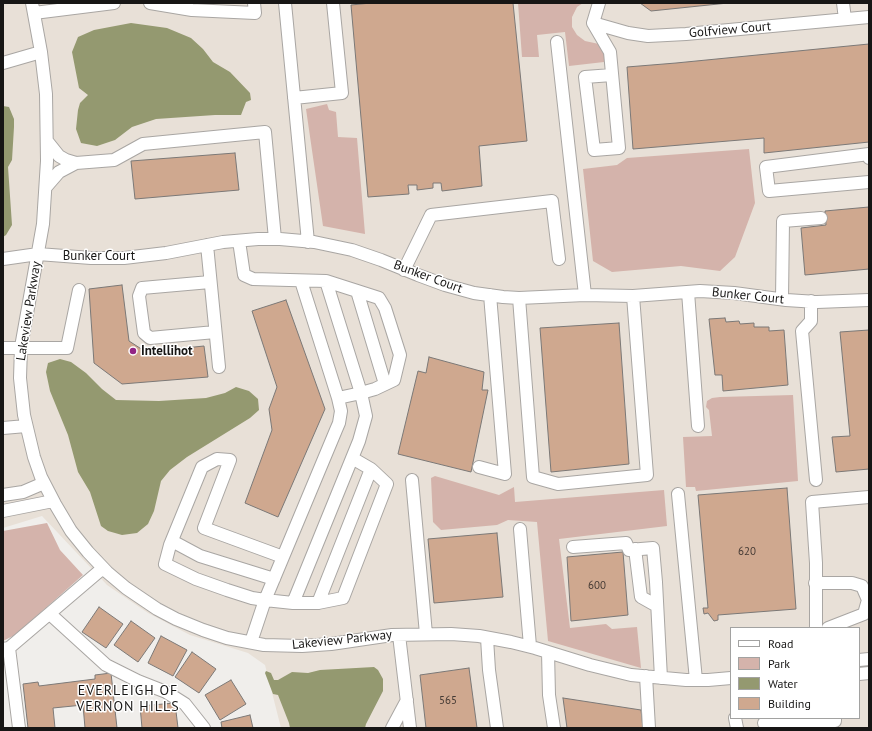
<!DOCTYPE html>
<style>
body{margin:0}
#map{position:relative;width:872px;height:731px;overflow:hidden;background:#f0eeeb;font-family:"PT Sans",sans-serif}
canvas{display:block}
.frame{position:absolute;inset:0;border:4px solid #171615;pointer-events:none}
.legend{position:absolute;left:730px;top:627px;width:130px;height:92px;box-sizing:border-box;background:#fff;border:1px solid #a2a2a1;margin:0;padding:5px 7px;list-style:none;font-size:12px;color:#171615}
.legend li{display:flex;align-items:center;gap:8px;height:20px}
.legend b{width:20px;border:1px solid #a2a2a1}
</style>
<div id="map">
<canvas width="872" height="731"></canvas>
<div class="frame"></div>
<ul class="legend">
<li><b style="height:5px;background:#fff"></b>Road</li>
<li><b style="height:11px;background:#d4b3ab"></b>Park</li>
<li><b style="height:11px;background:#949970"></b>Water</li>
<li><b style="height:11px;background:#cfa88f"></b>Building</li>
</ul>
</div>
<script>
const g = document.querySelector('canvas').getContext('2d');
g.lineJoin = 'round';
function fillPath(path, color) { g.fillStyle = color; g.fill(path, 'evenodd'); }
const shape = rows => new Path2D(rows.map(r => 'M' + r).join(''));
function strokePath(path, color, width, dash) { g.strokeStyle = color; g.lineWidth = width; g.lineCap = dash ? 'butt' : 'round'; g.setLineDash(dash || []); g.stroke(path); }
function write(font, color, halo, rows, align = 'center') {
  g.font = font + ' "PT Sans",sans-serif'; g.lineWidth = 3; g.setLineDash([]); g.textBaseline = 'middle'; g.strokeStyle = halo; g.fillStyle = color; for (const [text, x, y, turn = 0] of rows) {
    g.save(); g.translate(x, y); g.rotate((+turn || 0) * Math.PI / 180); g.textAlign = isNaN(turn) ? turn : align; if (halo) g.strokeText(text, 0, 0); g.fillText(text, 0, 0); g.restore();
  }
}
const built = shape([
 [3,3,869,3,869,728,281,728,265,665,248,653,190,635,148,613,107,585,42,516,3,528],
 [731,628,859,628,859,718,731,718]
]);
const green = shape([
 [518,3,583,3,577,7,572,17,572,27,577,35,585,41,599,44,604,51,604,62,569,66,565,32,537,35,539,57,522,57],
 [327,104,329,110,336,112,338,137,357,138,365,234,323,226,306,109],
 [749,149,755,203,735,257,720,271,681,266,612,272,593,261,583,169,617,165,627,158],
 [793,395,798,481,696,491,695,487,686,487,683,437,712,436,709,410,706,407,707,401,712,398,720,397],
 [435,476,499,495,514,487,515,502,664,490,667,526,559,539,570,628,606,624,612,629,637,627,641,668,548,641,537,522,508,520,497,525,441,530,433,522,431,478],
 [47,523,60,550,83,575,15,635,3,641,3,531]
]);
const water = shape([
 [131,23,167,28,191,38,203,49,213,62,230,72,250,93,251,100,246,102,241,115,215,115,156,119,132,127,115,140,97,146,81,143,76,129,78,110,80,103,88,95,79,88,72,52,78,37,94,30],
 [3,106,9,107,14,119,14,127,12,160,8,167,12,225,6,235,3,237],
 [60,359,71,362,86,373,102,389,116,400,159,401,206,398,225,393,236,387,249,391,258,399,259,410,250,418,187,457,170,470,161,481,154,511,148,524,137,533,122,535,108,531,101,526,90,492,78,472,68,435,50,391,46,372,48,363],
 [374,667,378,670,383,679,383,691,366,724,365,728,290,728,289,723,278,695,273,694,265,673,266,671,271,673,274,680,278,680,292,672,308,673,320,670]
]);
const building = shape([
 [371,3,513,3,527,141,479,146,482,186,442,191,441,183,433,183,433,188,417,190,417,185,408,185,409,194,368,197,351,5,371,3],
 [640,3,728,3,651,11,640,3],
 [869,44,869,142,764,153,764,138,633,149,627,67,676,63,869,44],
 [235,153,239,190,135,199,131,161,235,153],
 [869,207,869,269,805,275,801,228,826,225,825,211,869,207],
 [122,285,129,341,146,352,204,346,208,377,122,384,94,363,89,289,122,285],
 [286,300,325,409,278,517,245,503,272,430,269,409,277,387,252,311,286,300],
 [725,318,726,322,739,321,740,324,754,323,754,327,769,327,769,331,784,330,788,385,723,391,722,375,715,375,709,319,725,318],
 [619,323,629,464,551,472,540,328,619,323],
 [869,330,869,469,836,472,832,437,850,436,840,332,869,330],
 [429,357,484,372,482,390,488,390,471,472,398,454,418,371,426,373,429,357],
 [787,488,796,609,718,615,718,620,714,621,708,613,704,614,703,608,708,608,698,495,787,488],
 [497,533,503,597,434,603,428,539,497,533],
 [623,552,628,615,571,621,567,557,623,552],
 [99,607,123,624,106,648,82,632,99,607],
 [131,621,155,638,138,662,114,645,131,621],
 [161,636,187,650,173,676,148,663,161,636],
 [192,652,216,669,199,693,175,677,192,652],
 [469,668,477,728,426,728,420,675,469,668],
 [111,673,117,728,85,728,83,705,53,708,55,728,28,728,23,684,38,682,39,686,95,679,95,675,111,673],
 [231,680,246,704,220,720,205,695,231,680],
 [563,698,641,710,643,728,567,728,563,698],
 [175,703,178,728,142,728,140,706,175,703],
 [250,715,253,728,222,728,221,722,250,715]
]);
const minor = shape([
 [32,3,41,52,46,94,47,161,43,224,21,347,20,378,24,415,34,457,41,477,55,504,71,531,88,552,107,572,126,588,157,609,176,619,203,630,227,638,264,645,302,646,331,644,392,635,451,634,479,636,511,642,535,648,590,665,631,675,686,680,708,680,731,678],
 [150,3,192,10,255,13,254,3],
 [285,3,308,242],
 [599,3,593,23,610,52,619,148,594,150,585,77,612,75],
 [843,3,845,19],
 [34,13,114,3],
 [593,23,628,33,648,36,686,34,869,17],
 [557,42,585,295],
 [3,63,41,52],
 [294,98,342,93,333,3],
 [47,141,59,156,66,160,76,163],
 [869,158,869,154,766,167,769,191,869,182],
 [46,187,59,172,76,163,114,160,143,144,265,132,275,239],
 [239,241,244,275,253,279,326,281,379,298,385,308,400,355,394,380,375,389,361,393,366,416,359,441,293,603,265,600,251,642],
 [207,245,219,367],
 [3,259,38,254,91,258,124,258,166,253,223,242,258,239,280,239,314,242,352,250,381,260,418,275,445,285,474,293,503,297,519,298,585,295,633,296,700,291,734,293,786,300,817,302,869,300],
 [404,270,431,215,552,201,559,259],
 [301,281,338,398,361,393,326,281],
 [210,282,142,288,139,296,144,333,150,338,215,332],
 [357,291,385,384],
 [688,292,698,426],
 [519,298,533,477,558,484,647,475,633,296],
 [782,299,783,221,821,218],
 [811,301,811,321,802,331,816,480],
 [3,348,67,348,79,290],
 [3,428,26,426],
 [479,467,505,474,490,295],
 [412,480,426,634],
 [678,494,696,680],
 [3,495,23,492,44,483],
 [3,511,53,501],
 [520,529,530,646],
 [172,541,200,556,274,579],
 [573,547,626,543,629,550,653,548,656,582,661,678],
 [635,549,641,597,657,606],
 [283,557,204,528,230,460,217,459,202,467,170,545,165,564,196,579,227,590,252,598,265,600,283,557,336,430,339,423,341,411,338,398],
 [815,583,852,583,862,586,868,600,864,614,828,628],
 [293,603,318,603,343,598,387,484,371,469,352,458],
 [318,603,371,469],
 [50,614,106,665,138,681,166,692,185,704,204,728],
 [816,628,816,563,812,502,869,497],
 [399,635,410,728],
 [487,638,489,670,497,728],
 [9,648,19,728],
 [3,649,9,648,103,568],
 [548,652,549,695,554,728],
 [859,660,869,659],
 [859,674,869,673],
 [646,676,649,728],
 [735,718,737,728],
 [764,723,835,721,835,718],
 [392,728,407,700]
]);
const markers = [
 [133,351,4,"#932485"]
];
const numberNames = [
 ["620",747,552],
 ["600",597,586],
 ["565",448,701]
];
const streetNames = [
 ["Golfview Court",730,30,-5],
 ["Bunker Court",99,256],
 ["Bunker Court",428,277,20],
 ["Bunker Court",748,296,6],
 ["Lakeview Parkway",29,311,-81],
 ["Lakeview Parkway",342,640,-6]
];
const poiNames = [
 ["Intellihot",141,351]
];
const neighbourhoodNames = [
 ["EVERLEIGH OF",128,691],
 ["VERNON HILLS",128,707]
];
fillPath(built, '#e8e0d7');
fillPath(green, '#d4b3ab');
fillPath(water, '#949970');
fillPath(building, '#cfa88f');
strokePath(building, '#7c7977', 1);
strokePath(minor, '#a9a6a3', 14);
strokePath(minor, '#fff', 12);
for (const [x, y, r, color] of markers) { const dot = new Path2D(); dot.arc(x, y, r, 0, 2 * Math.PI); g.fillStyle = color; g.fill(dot); strokePath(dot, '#fff', 1.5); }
write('11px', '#453a34', null, numberNames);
write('13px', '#171615', '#fff', streetNames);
write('bold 13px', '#171615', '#fff', poiNames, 'left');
g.letterSpacing = '1px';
write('14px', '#171615', '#fff', neighbourhoodNames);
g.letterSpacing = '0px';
</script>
